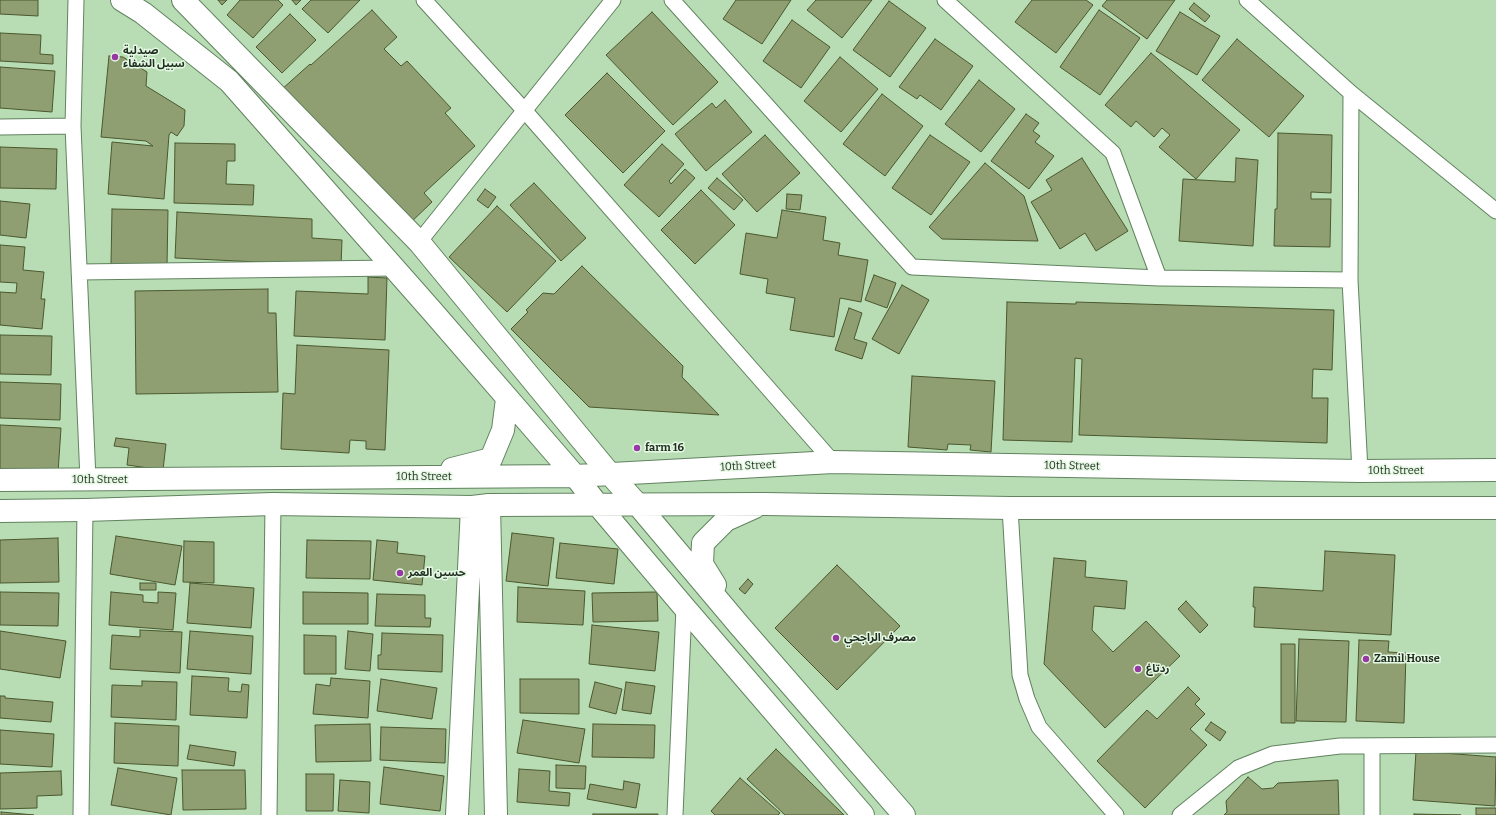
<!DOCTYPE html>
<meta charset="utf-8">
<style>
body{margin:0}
canvas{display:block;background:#b8ddb5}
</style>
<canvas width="1496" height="815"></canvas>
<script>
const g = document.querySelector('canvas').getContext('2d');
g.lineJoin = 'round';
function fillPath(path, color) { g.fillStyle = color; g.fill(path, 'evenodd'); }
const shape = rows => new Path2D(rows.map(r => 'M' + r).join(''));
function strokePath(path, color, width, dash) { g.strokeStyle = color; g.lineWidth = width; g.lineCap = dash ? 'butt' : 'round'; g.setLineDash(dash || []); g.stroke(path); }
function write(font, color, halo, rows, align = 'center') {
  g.font = font + ' Bitter,"Noto Sans Arabic",serif'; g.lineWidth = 3; g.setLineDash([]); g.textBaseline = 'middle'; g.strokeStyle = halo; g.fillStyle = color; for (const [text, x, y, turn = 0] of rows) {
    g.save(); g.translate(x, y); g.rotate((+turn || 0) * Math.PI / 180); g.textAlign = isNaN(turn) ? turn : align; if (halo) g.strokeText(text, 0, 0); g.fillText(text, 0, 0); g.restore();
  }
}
const building = shape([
 [0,0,38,0,38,16,0,14,0,0],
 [218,0,227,0,222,5,218,0],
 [240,0,278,0,283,5,253,38,227,15,240,0],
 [292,0,301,0,296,5,292,0],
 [311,0,360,0,328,33,302,9,311,0],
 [736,0,791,0,762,44,723,19,736,0],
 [816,0,872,0,842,38,807,10,816,0],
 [1032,0,1086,0,1093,5,1056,53,1015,22,1032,0],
 [1107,0,1175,0,1147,39,1102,6,1107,0],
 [889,1,926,28,890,77,853,50,889,1],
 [1194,3,1210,16,1205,22,1189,9,1194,3],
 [372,10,397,37,384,49,401,66,407,61,451,108,445,113,475,146,424,193,432,202,407,226,281,90,310,64,311,65,372,10],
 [1099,10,1140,38,1100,95,1060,67,1099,10],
 [652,12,718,82,673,125,606,55,652,12],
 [1180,12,1220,36,1197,75,1156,51,1180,12],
 [290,14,316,40,282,73,256,47,290,14],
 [792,20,830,47,801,88,763,61,792,20],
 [0,33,41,35,40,54,53,55,53,64,0,61,0,33],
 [935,39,973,66,941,110,920,95,917,99,899,87,935,39],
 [1237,39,1304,96,1269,137,1202,80,1237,39],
 [1151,53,1240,130,1196,179,1159,147,1170,135,1162,128,1154,137,1136,121,1131,127,1105,105,1151,53],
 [109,56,123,57,147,72,146,86,185,110,184,126,177,136,171,132,169,135,164,199,108,194,112,142,153,146,146,141,101,137,109,56],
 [840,57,878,89,841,132,804,101,840,57],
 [0,67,55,71,52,112,0,108,0,67],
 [607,73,665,131,623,173,565,115,607,73],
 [979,80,1015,109,981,152,945,124,979,80],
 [882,94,923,126,885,176,843,144,882,94],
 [725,100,752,132,706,171,675,134,712,103,716,108,725,100],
 [1026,114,1039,123,1033,131,1040,136,1035,142,1054,156,1029,189,991,161,1026,114],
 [1278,133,1332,135,1331,193,1311,192,1311,199,1331,199,1330,247,1274,246,1275,209,1277,209,1278,133],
 [765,135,800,173,757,212,722,174,765,135],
 [930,135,970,162,931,215,892,188,930,135],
 [175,143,235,144,235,161,227,161,226,184,254,185,253,205,174,203,175,143],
 [662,144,684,164,669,181,671,184,685,169,695,178,659,217,624,185,662,144],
 [0,147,57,149,56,189,0,188,0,147],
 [1082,158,1128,231,1096,251,1085,233,1060,249,1031,202,1052,190,1046,180,1082,158],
 [1236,158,1258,160,1253,246,1179,241,1183,179,1235,182,1236,158],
 [985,163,1024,196,1038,241,942,239,929,227,985,163],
 [717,178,743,200,734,210,708,188,717,178],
 [534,183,586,238,561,261,510,205,534,183],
 [485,189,496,197,488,208,477,200,485,189],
 [701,190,735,225,695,264,661,230,701,190],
 [787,194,802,195,800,210,786,209,787,194],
 [0,201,30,204,26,238,0,235,0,201],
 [497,206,556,261,507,312,449,257,497,206],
 [112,209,168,210,167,266,111,264,112,209],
 [782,210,826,217,823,240,840,243,838,255,868,260,861,302,840,298,834,337,790,330,795,298,766,293,768,279,740,274,746,233,777,238,782,210],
 [177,212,312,219,312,238,342,240,341,266,175,258,177,212],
 [0,245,25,247,23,270,44,272,41,299,45,299,42,329,0,325,0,292,16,293,17,283,0,282,0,245],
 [582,266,683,366,682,377,719,415,589,407,511,329,528,312,526,310,543,293,554,294,582,266],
 [874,275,896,283,887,308,865,300,874,275],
 [368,277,387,278,385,340,294,336,296,291,368,294,368,277],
 [902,285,929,300,899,354,872,339,902,285],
 [268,289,268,313,276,313,278,392,136,394,135,291,268,289],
 [1007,302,1076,304,1076,302,1334,310,1332,370,1313,369,1312,398,1328,398,1327,443,1079,435,1082,359,1075,358,1072,442,1003,440,1007,302],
 [849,308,862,313,854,339,867,343,862,359,835,350,849,308],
 [0,335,52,336,51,375,0,374,0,335],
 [297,345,389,350,385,450,366,449,366,441,350,440,349,453,281,449,283,393,295,394,297,345],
 [912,376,995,381,991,452,970,450,971,445,948,444,947,450,908,447,912,376],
 [0,382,61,384,60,420,0,418,0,382],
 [0,425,61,428,58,473,0,470,0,425],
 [116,438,166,444,163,470,127,465,129,448,114,446,116,438],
 [512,533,554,538,548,586,506,581,512,533],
 [116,536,182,546,175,585,110,574,116,536],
 [58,538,59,582,0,583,0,540,58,538],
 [307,540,371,541,370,579,306,578,307,540],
 [377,540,398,542,397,553,425,556,422,585,373,580,377,540],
 [184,541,214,542,214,583,183,582,184,541],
 [560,543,618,549,614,584,556,578,560,543],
 [1325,551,1395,555,1391,635,1254,627,1255,607,1253,607,1254,587,1323,591,1325,551],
 [1054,558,1086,561,1085,577,1127,581,1125,609,1094,606,1092,630,1113,652,1146,621,1180,656,1105,728,1044,664,1054,558],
 [837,565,900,626,837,690,775,628,837,565],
 [748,579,753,584,745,594,739,589,748,579],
 [140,583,156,583,156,590,140,590,140,583],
 [190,583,254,588,251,628,187,623,190,583],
 [518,587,585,591,583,625,517,622,518,587],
 [0,592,59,593,58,626,0,625,0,592],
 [111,592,143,595,143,602,158,603,158,592,176,593,173,630,109,625,111,592],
 [303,592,368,593,368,624,303,624,303,592],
 [657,592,658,621,593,622,592,593,657,592],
 [377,594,425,595,425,618,431,618,430,627,375,626,377,594],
 [1186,601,1208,625,1200,633,1178,609,1186,601],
 [592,625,659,632,655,671,589,664,592,625],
 [140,630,182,632,180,673,110,669,112,635,140,637,140,630],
 [0,631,66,641,60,678,0,669,0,631],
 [190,631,253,636,251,674,187,669,190,631],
 [348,631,373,634,370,671,345,669,348,631],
 [382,633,443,635,442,672,378,669,378,655,381,655,382,633],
 [304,635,336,636,336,674,304,674,304,635],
 [1299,639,1349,641,1346,722,1296,721,1299,639],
 [1359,640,1389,641,1388,652,1406,653,1404,723,1356,721,1359,640],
 [1281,644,1295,644,1295,723,1281,723,1281,644],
 [192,676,229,678,228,691,241,692,242,684,249,685,247,718,190,715,192,676],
 [331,678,370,681,368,718,313,714,316,684,330,686,331,678],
 [381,679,437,688,432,719,377,711,381,679],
 [520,679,579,679,579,714,520,713,520,679],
 [142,681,177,682,176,720,111,717,112,685,142,686,142,681],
 [595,682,622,689,616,714,589,707,595,682],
 [626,682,655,686,651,714,622,710,626,682],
 [1188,687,1200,699,1195,704,1205,714,1190,729,1207,745,1145,808,1097,761,1147,710,1157,719,1188,687],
 [0,696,5,696,5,698,53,702,51,722,0,718,0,696],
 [523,720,585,729,579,763,517,753,523,720],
 [1211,722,1226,732,1220,741,1205,730,1211,722],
 [115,723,179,726,178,766,114,763,115,723],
 [370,724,371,761,316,762,315,725,370,724],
 [593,724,655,725,654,758,592,757,593,724],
 [381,727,446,729,445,763,380,760,381,727],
 [0,730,54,734,52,767,0,764,0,730],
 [190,745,236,752,234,766,187,759,190,745],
 [776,749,844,815,785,815,747,779,776,749],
 [1416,751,1496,757,1495,806,1413,800,1416,751],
 [556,765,586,766,585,789,556,788,556,765],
 [384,767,444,776,440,811,380,804,384,767],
 [118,768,177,778,171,815,111,805,118,768],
 [519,769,550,771,549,791,570,793,569,806,517,802,519,769],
 [182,770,245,770,246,809,183,810,182,770],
 [61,771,62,795,37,796,37,808,0,809,0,773,61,771],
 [306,774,334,774,333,811,306,811,306,774],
 [1248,777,1262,789,1273,788,1278,783,1338,780,1339,815,1224,815,1227,812,1226,801,1248,777],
 [740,778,780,813,778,815,715,815,711,811,740,778],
 [340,780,370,782,369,813,338,811,340,780],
 [624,781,640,784,636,808,587,799,590,784,623,790,624,781],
 [1476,808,1496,808,1496,815,1476,815,1476,808],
 [1,812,34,815,1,815,1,812],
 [593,814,658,814,658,815,593,815,593,814],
 [1414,814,1461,815,1414,815,1414,814]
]);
const street = shape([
 [76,0,73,126,88,480],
 [424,0,524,110,833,462],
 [672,0,912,267,1159,278,1350,280],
 [945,0,1113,153,1159,278],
 [1247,0,1351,93,1350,280,1360,471],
 [1351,93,1496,211],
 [0,127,73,126],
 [419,242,613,0],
 [79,272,394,268],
 [1010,508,1020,675,1027,699,1039,727,1116,815],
 [81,815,85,510],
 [269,815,273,504],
 [675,815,684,607],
 [1180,815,1238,768,1273,754,1340,746,1496,745],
 [1372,815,1372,747]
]);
const secondary = shape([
 [122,0,143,13,229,81,432,311,575,476,597,504,684,607,863,815],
 [183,0,419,242,609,473,638,505,739,625,904,815],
 [452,469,491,459,503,430,507,399],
 [0,480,575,476,833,462,1360,471,1496,470],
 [489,505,496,815],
 [0,511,85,510,273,504,472,507,489,505,765,504,1010,508,1496,508],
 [715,585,702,564,703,543,726,520,755,507],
 [457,815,472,507]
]);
const markers = [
 [115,57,4,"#9739a2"],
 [637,448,4,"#9739a2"],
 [400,573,4,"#9739a2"],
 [836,638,4,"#9739a2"],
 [1366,659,4,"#9739a2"],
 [1138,669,4,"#9739a2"]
];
const poiNames = [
 ["صيدلية",123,51],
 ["سبيل الشفاء",123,64],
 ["farm 16",645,448],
 ["حسين العمر",408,573],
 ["مصرف الراجحي",844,638],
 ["Zamil House",1374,659],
 ["ردتاغ",1146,669]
];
const streetNames = [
 ["10th Street",748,466,-3],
 ["10th Street",1072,466,1],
 ["10th Street",1396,471],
 ["10th Street",424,477],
 ["10th Street",100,480]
];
fillPath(building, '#8f9f71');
strokePath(building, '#4b582e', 1);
strokePath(street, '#61835f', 17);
strokePath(secondary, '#61835f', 24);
strokePath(street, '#fff', 15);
strokePath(secondary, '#fff', 22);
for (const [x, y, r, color] of markers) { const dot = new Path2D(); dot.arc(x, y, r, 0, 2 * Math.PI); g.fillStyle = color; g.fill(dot); strokePath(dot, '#e5f8e4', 1.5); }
write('bold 11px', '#1f2d1e', '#e5f8e4', poiNames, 'left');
write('11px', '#1f2d1e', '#e5f8e4', streetNames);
</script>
